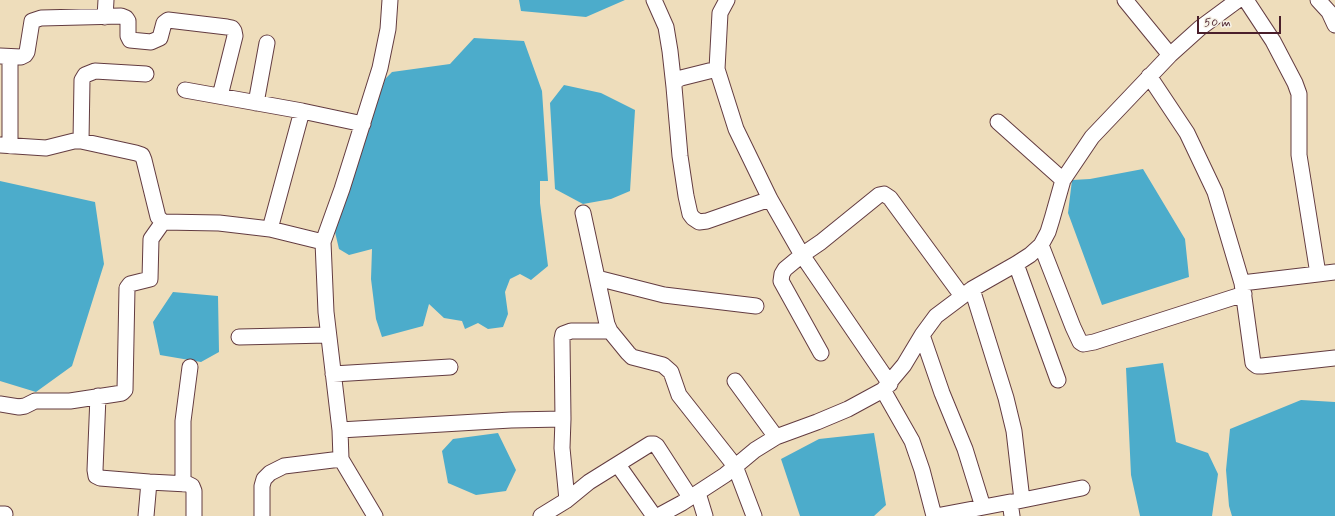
<!DOCTYPE html>
<style>
body{margin:0}
#map{position:relative;width:1335px;height:516px;overflow:hidden;background:#edb;font-family:Mynerve,sans-serif}
canvas{display:block}
.scale{position:absolute;left:1197px;top:16px;width:84px;height:18px;box-sizing:border-box;border:2px solid #4a1f2b;border-top:0;padding-left:5px;font-size:12px;line-height:14px;white-space:nowrap;color:#4a1f2b;-webkit-text-stroke:3px #f7f3e8;paint-order:stroke}
</style>
<div id="map">
<canvas width="1335" height="516"></canvas>
<div class="scale">50 m</div>
</div>
<script>
const g = document.querySelector('canvas').getContext('2d');
g.lineJoin = 'round';
function fillPath(path, color) { g.fillStyle = color; g.fill(path, 'evenodd'); }
const shape = rows => new Path2D(rows.map(r => 'M' + r).join(''));
function strokePath(path, color, width, dash) { g.strokeStyle = color; g.lineWidth = width; g.lineCap = dash ? 'butt' : 'round'; g.setLineDash(dash || []); g.stroke(path); }
const water = shape([
 [519,0,625,0,586,17,521,11],
 [474,38,524,41,542,91,548,181,540,181,540,203,548,266,531,280,520,274,510,279,505,292,508,314,503,327,488,329,478,323,465,329,462,321,444,318,429,304,423,326,382,337,376,319,371,279,372,249,349,255,339,249,335,232,385,79,392,72,450,64],
 [564,85,601,93,635,110,630,191,611,199,583,204,555,189,550,103],
 [1143,169,1185,239,1189,277,1102,305,1068,213,1072,180,1090,179],
 [0,181,95,202,104,264,72,366,36,392,0,381],
 [173,292,218,296,219,352,201,362,160,355,153,322],
 [1163,363,1176,442,1208,453,1218,474,1212,516,1140,516,1131,475,1126,368],
 [1301,400,1335,402,1335,516,1232,516,1229,506,1226,470,1230,429],
 [498,433,516,470,506,491,476,495,448,483,442,451,453,439],
 [874,433,886,505,874,516,800,516,781,459,819,439]
]);
const minor = shape([
 [654,0,666,27,670,51,674,87],
 [727,0,720,13,717,69,736,129,770,199,802,255,785,269,782,274,781,281,821,353],
 [1125,0,1170,55],
 [1318,0,1329,12,1335,25],
 [105,17,106,0],
 [0,56,21,57,25,55,27,52,32,21,41,18,121,16,126,18,128,21,128,36,130,40,151,42,160,38,164,23,168,20,227,27,232,28,234,31,235,36,220,96],
 [717,69,681,78,675,81,674,87,680,156,686,196,690,214,693,218,699,222,707,221,770,199],
 [1149,76,1187,133,1215,192,1242,283,1253,363,1257,366,1262,366,1335,358],
 [185,90,302,111,363,124],
 [256,103,267,43],
 [998,122,1063,180],
 [81,141,82,80,85,75,95,71,146,74],
 [0,145,46,148,74,141,81,141,136,153,142,155,144,160,158,217,163,222,219,223,270,229,323,242],
 [10,146,10,57],
 [583,213,607,324,610,331,628,353,632,357,663,365,671,372,679,395,735,466,754,516],
 [270,229,302,111],
 [1041,245,1073,327,1080,342,1083,344,1094,342,1244,294],
 [1016,264,1058,380],
 [1318,274,1335,272],
 [597,278,664,295,756,306],
 [1242,283,1318,274,1299,155,1299,94,1295,83,1273,41,1246,0],
 [972,289,1006,398,1014,431,1022,500],
 [922,335,942,393,965,449,983,507],
 [239,337,327,335],
 [333,374,450,367],
 [735,381,776,437],
 [890,384,802,255,821,242,879,195,884,194,890,198,962,296],
 [883,390,912,441,922,470,934,516],
 [98,396,95,470,96,476,100,478,149,482],
 [0,404,19,407,25,406,35,401,70,401,116,394,122,393,125,390,127,288,130,284,150,279,151,239,163,222],
 [340,430,511,420,563,419],
 [618,465,654,516],
 [183,484,183,421,190,367],
 [698,493,705,516],
 [567,500,562,448,563,419,562,339,563,334,571,331,610,331],
 [1013,502,1082,488],
 [0,514,5,514],
 [146,516,149,482,188,484,192,486,194,491,194,516],
 [262,516,262,486,264,479,270,473,284,466,341,459],
 [375,516,341,459,340,430,326,312,323,242,342,189,380,68,388,29,390,0],
 [541,516,567,500,589,482,650,444,654,444,657,446,690,497],
 [658,516,682,503,725,475,755,450,776,437,817,422,848,409,883,390,904,365,922,335,936,316,972,289,1016,264,1030,255,1041,245,1048,232,1052,219,1063,180,1092,137,1170,55,1200,28,1238,0],
 [936,516,1010,502,1012,516]
]);
fillPath(water, '#4caccb');
strokePath(minor, '#633c41', 17);
strokePath(minor, '#fff', 15);
</script>
